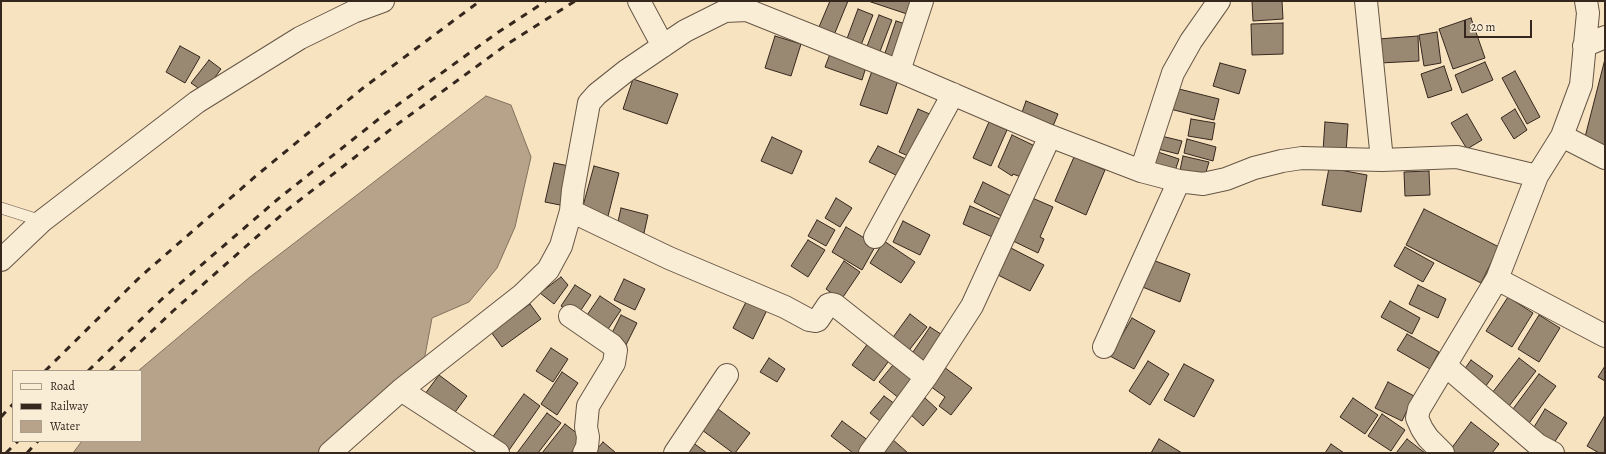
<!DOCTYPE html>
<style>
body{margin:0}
#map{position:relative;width:1606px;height:454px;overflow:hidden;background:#f8e3c0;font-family:Alegreya,serif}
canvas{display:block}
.frame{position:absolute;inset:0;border:2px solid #35271e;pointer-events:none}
.legend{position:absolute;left:12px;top:370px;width:130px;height:72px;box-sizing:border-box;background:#faedd6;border:1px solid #ab9e8c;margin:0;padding:5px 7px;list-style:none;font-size:12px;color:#35271e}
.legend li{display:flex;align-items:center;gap:8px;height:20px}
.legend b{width:20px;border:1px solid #ab9e8c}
.scale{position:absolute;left:1464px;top:20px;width:68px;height:18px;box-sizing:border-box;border:2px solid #35271e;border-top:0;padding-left:5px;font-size:12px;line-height:14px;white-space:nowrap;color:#35271e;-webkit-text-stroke:3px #faedd6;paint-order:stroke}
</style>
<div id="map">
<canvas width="1606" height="454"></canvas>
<div class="frame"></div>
<ul class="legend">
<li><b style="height:5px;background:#faedd6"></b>Road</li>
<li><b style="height:5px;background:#35271e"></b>Railway</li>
<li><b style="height:11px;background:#b6a389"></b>Water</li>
</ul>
<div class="scale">20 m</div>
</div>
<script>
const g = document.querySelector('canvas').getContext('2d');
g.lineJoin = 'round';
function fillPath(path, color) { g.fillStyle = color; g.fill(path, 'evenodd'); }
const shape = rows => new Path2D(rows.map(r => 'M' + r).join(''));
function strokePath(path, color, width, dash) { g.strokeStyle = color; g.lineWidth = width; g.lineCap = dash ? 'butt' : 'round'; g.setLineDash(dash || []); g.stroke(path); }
const water = shape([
 [486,96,511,105,531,157,515,227,497,268,469,302,432,318,424,361,326,453,73,453,82,441,141,441,141,371,138,371,250,277,486,96]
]);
const building = shape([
 [830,1,848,1,832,40,816,34,830,1],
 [868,1,914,1,910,15,868,1],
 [1252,1,1282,1,1283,19,1253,21,1252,1],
 [858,9,873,15,859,50,845,44,858,9],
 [879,15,892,20,879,54,866,49,879,15],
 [1471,18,1485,58,1453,69,1439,29,1471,18],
 [896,21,909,25,897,60,884,56,896,21],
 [1283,23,1283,54,1252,55,1251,24,1283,23],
 [1437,32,1441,63,1424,66,1419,35,1437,32],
 [775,36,801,44,791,76,765,68,775,36],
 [1418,36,1419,61,1380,63,1378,39,1418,36],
 [180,46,200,57,185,83,166,72,180,46],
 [830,54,866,67,862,80,825,67,830,54],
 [1605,59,1605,146,1584,141,1605,59],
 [209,60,221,69,204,92,191,83,209,60],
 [1485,62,1493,80,1462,93,1455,75,1485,62],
 [1220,63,1246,70,1239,94,1213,86,1220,63],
 [1444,66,1452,90,1428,98,1421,74,1444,66],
 [872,71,898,80,887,114,860,105,872,71],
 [1515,71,1540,117,1527,124,1502,78,1515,71],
 [633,79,678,94,667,124,623,109,633,79],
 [1175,88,1219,99,1214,120,1170,109,1175,88],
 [1026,101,1058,114,1051,131,1020,118,1026,101],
 [918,109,932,115,913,158,899,152,918,109],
 [1515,109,1527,130,1514,139,1501,118,1515,109],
 [1467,114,1482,140,1467,149,1451,123,1467,114],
 [1191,119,1215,123,1212,140,1188,136,1191,119],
 [989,122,1007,130,991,166,973,158,989,122],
 [1325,122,1348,124,1346,153,1323,151,1325,122],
 [1012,135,1039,148,1026,179,1013,174,1012,176,998,167,1012,135],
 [1157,135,1182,141,1178,154,1154,148,1157,135],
 [772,137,802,151,792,174,761,161,772,137],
 [1187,139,1216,147,1213,161,1184,153,1187,139],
 [878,146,910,161,902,178,869,162,878,146],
 [1155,151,1179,159,1174,174,1150,166,1155,151],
 [1183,156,1209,162,1204,179,1179,175,1183,156],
 [1074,157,1105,170,1086,215,1055,201,1074,157],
 [554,163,574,167,565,206,545,202,554,163],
 [594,166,619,173,607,220,581,213,594,166],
 [1329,168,1367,175,1361,212,1322,205,1329,168],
 [1429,171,1430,195,1405,196,1404,172,1429,171],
 [983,182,1017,199,1007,219,974,202,983,182],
 [1030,197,1053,207,1040,237,1044,239,1038,253,1011,240,1030,197],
 [836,198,852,208,840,227,825,218,836,198],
 [970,206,1005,221,997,239,963,224,970,206],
 [621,208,648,215,644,233,617,226,621,208],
 [1424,209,1499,247,1481,283,1406,245,1424,209],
 [817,220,835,230,826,246,808,236,817,220],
 [903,221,930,235,920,255,893,242,903,221],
 [846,227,876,245,862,270,832,252,846,227],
 [808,240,825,250,808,277,791,266,808,240],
 [884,241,915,262,901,283,870,263,884,241],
 [1009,247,1044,265,1030,291,996,274,1009,247],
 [1405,247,1434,263,1423,282,1394,266,1405,247],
 [1150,259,1190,274,1180,302,1140,286,1150,259],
 [844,261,860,272,841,300,826,289,844,261],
 [561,277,568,285,554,304,540,293,561,277],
 [624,279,645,289,635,310,614,300,624,279],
 [575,285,591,295,577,316,561,306,575,285],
 [1418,285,1446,299,1438,318,1409,304,1418,285],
 [600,296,621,310,604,335,583,321,600,296],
 [1508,297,1533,313,1512,347,1486,331,1508,297],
 [747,300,767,310,753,339,733,328,747,300],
 [1390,301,1420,318,1412,334,1381,317,1390,301],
 [530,304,541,319,502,347,491,332,530,304],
 [910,314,927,327,907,353,891,340,910,314],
 [621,315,637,323,624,349,608,341,621,315],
 [1539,315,1560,328,1539,362,1518,349,1539,315],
 [1132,318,1155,331,1134,369,1110,356,1132,318],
 [930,327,947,338,927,367,911,355,930,327],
 [1407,334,1439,352,1430,369,1397,350,1407,334],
 [869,342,891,358,874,381,852,365,869,342],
 [551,348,568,359,553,382,536,371,551,348],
 [769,358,785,369,777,382,760,372,769,358],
 [1519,358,1536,371,1506,410,1489,397,1519,358],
 [897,360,918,376,900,399,879,382,897,360],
 [1471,360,1493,376,1483,390,1461,374,1471,360],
 [1148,361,1169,374,1150,405,1129,391,1148,361],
 [1184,364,1214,380,1194,417,1164,400,1184,364],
 [1605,366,1605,381,1598,377,1605,366],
 [944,367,972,388,951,415,939,406,945,397,930,386,944,367],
 [562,372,578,383,557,415,541,404,562,372],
 [1539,374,1556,386,1527,426,1510,413,1539,374],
 [439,375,467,396,450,419,422,398,439,375],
 [1388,382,1414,396,1402,421,1375,408,1388,382],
 [524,394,540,406,507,453,489,442,524,394],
 [884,396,899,407,885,425,870,413,884,396],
 [925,398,937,409,923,426,910,414,925,398],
 [1353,398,1378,415,1365,434,1340,417,1353,398],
 [718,409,750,433,735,453,733,453,702,430,718,409],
 [1545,409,1567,423,1552,446,1531,432,1545,409],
 [547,413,561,423,538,453,517,453,547,413],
 [1382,414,1405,430,1391,451,1368,436,1382,414],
 [1605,415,1605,453,1599,453,1587,446,1605,415],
 [842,421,873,444,866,453,853,453,831,436,842,421],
 [1471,422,1499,444,1492,453,1448,453,1471,422],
 [565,424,583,438,571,453,542,453,565,424],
 [892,439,908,453,881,453,892,439],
 [1159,439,1182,453,1151,453,1159,439],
 [1407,439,1425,453,1396,453,1407,439],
 [603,442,616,453,594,453,603,442],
 [692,442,707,453,684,453,692,442],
 [1331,444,1344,453,1325,453,1331,444]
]);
const service = shape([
 [1,208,42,221]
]);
const minor = shape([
 [639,1,663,46],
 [1366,1,1382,160],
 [1586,1,1588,13,1581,85,1562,136,1537,176,1497,279,1605,336],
 [1584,46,1605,37],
 [899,71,922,1],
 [1562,136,1605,158],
 [1141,171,1173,73,1191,41,1219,1],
 [571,211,669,258,785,307,809,320,815,321,818,320,828,305,831,304,835,305,926,377],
 [875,237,953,94],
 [1,260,42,221,197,102,300,38,353,12,383,1],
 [570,316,612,345,616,350,614,363,588,406,586,427,588,437,587,447,584,453],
 [1104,347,1179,181],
 [1446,366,1538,445,1553,453],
 [401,390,498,453],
 [330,453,401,390,522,295,548,270,561,246,571,211,573,190,589,103,597,94,626,71,685,31,725,11,747,10,899,71,1050,136,1141,171,1179,181,1203,184,1226,179,1254,168,1282,161,1302,158,1382,160,1457,157,1537,176],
 [675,453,727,375],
 [870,453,926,377,972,306,1050,136],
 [1443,453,1428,438,1422,429,1417,418,1419,409,1497,279]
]);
const rail = shape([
 [45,371,140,277,257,175,363,88,480,1],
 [88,371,162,299,278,199,385,114,497,33,546,1],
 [110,371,173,311,287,210,395,126,506,45,575,1],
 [1,417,13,404],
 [6,453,18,441],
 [27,453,38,441]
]);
fillPath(water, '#b6a389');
strokePath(water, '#82715e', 1);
fillPath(building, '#9a8972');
strokePath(building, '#35271e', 1);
strokePath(service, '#665646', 12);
strokePath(minor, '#665646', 24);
strokePath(service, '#faedd6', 11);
strokePath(minor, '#faedd6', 22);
strokePath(rail, '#35271e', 3, [7, 7]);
</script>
